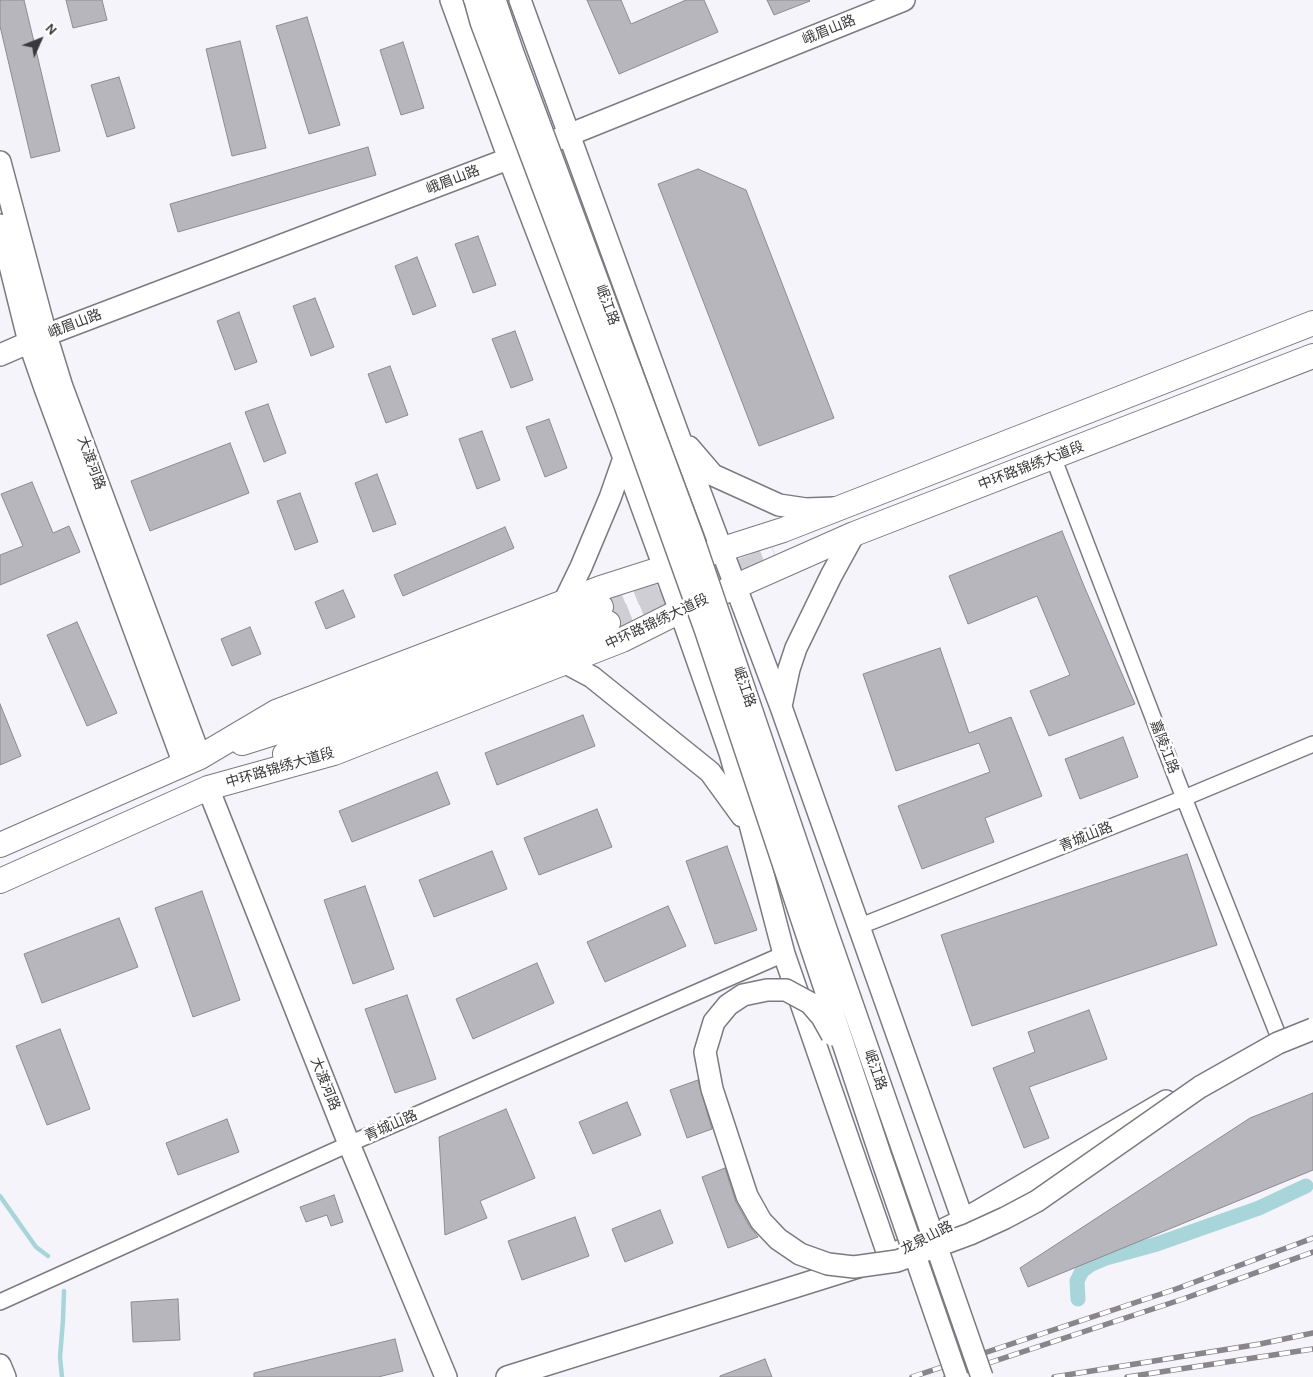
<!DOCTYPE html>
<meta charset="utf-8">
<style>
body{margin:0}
#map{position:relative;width:1313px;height:1377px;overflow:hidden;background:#f6f4fb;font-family:Karla,sans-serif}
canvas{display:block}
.north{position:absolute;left:15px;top:15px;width:50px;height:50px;-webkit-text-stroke:4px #fff;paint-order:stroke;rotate:46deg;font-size:14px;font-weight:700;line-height:20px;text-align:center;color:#39383b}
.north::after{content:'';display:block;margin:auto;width:18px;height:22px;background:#39383b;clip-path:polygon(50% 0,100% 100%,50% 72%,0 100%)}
</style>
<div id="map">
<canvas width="1313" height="1377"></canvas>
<div class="north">N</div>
</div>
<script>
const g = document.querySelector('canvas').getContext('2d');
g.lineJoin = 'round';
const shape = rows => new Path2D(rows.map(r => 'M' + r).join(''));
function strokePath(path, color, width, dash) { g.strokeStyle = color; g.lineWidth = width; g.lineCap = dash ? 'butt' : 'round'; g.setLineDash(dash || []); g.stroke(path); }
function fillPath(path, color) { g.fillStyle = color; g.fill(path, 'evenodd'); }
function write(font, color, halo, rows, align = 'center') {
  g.font = font + ' Karla,"Noto Sans SC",sans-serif'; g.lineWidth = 5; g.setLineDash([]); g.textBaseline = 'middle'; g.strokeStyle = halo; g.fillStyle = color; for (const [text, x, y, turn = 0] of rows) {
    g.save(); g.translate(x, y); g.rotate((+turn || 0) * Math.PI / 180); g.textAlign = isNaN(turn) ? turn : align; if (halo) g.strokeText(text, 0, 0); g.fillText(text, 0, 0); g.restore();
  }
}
const stream = shape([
 [0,1196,36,1247,48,1256],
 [62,1377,60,1357,63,1320,64,1291]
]);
const canal = shape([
 [1078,1299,1077,1281,1082,1271,1090,1265,1106,1258,1157,1244,1259,1208,1306,1186]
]);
const building = shape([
 [0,0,24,0,60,151,31,158,0,26,0,0],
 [66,0,102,0,107,20,73,28,66,0],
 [587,0,621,0,631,24,686,0,704,0,718,32,619,74,587,0],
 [767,0,809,0,810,1,774,15,767,0],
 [307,17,340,125,309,134,276,26,307,17],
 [240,41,266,148,232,156,206,49,240,41],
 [403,42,424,108,401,115,380,50,403,42],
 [119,77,135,128,107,137,91,85,119,77],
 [368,147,376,175,178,232,170,204,368,147],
 [698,169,746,190,834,418,759,446,658,184,698,169],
 [478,236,496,285,473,293,455,244,478,236],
 [417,257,436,306,413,315,395,266,417,257],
 [315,298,334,347,311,356,293,306,315,298],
 [239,312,257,362,235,370,217,321,239,312],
 [515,331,533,380,511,388,492,339,515,331],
 [390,366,408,415,386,423,368,374,390,366],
 [268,404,286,453,264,462,245,412,268,404],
 [549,419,567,468,545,477,526,427,549,419],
 [482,431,500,480,477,489,459,439,482,431],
 [230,443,249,493,150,531,131,481,230,443],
 [377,474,396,524,373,532,355,483,377,474],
 [32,482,53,533,69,526,80,552,0,585,0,555,23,546,1,494,32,482],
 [300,493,318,542,295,550,277,501,300,493],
 [505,527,514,548,403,596,394,575,505,527],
 [1062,531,1084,586,1135,704,1049,736,1030,691,1070,675,1037,596,968,624,949,576,1062,531],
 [343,590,355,617,326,629,315,602,343,590],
 [77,622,117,713,87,726,47,635,77,622],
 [250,627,261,654,232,666,221,639,250,627],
 [940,648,969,733,1011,717,1042,796,985,818,994,842,922,869,898,806,990,772,979,743,896,771,863,674,940,648],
 [0,704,21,756,0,765,0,704],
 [583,715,595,746,497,785,485,753,583,715],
 [1123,737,1138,777,1080,799,1065,759,1123,737],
 [437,772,450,804,352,842,339,811,437,772],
 [597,809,612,847,539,875,524,838,597,809],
 [727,846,757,930,715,944,686,861,727,846],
 [492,851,507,889,434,917,419,880,492,851],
 [1187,854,1217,945,972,1026,941,935,1187,854],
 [365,886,394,969,353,984,324,900,365,886],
 [202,891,240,1000,193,1017,155,908,202,891],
 [668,906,686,946,605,982,587,942,668,906],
 [119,918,138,967,42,1003,24,954,119,918],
 [537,963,554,1003,473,1039,456,999,537,963],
 [407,995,436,1079,395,1093,365,1009,407,995],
 [1089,1010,1107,1059,1029,1087,1049,1138,1024,1148,993,1068,1035,1052,1028,1032,1089,1010],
 [60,1029,90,1109,47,1125,16,1046,60,1029],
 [698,1080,712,1129,687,1138,670,1090,698,1080],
 [1313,1093,1313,1170,1028,1287,1020,1268,1250,1118,1313,1093],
 [627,1102,641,1135,593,1154,579,1122,627,1102],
 [506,1109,535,1178,480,1201,487,1218,445,1235,439,1137,506,1109],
 [227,1119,239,1152,178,1175,166,1143,227,1119],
 [725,1168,736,1202,750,1227,758,1237,728,1248,702,1177,725,1168],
 [334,1195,343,1222,331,1226,327,1215,306,1222,300,1207,334,1195],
 [660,1210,673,1243,625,1262,612,1229,660,1210],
 [575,1217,589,1256,522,1280,508,1241,575,1217],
 [178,1299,180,1340,133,1342,131,1302,178,1299],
 [395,1339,403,1371,378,1377,254,1377,254,1373,395,1339],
 [765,1359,772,1377,720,1377,720,1376,765,1359]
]);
const primaryTunnel = shape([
 [601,607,688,573],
 [608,623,776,557]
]);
const street = shape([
 [1053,457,1184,798,1278,1035],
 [858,927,1184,798,1313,744],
 [0,1302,349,1144,784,954]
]);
const secondary = shape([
 [451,0,509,159,624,458,680,611,730,753,751,828,784,954,889,1257],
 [520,0,677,431,781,707,963,1220],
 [556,140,904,0],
 [0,162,46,335,62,387,200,757],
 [0,225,29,342,45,388,184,764],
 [0,355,46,335,521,154],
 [689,447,713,475,779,505,806,509,834,508],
 [564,602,581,567,610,498,624,458],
 [564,662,592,677,710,772,742,816],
 [781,706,789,669,796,648,831,576,854,534],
 [208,788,349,1144,446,1377],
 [896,1253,963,1220,1166,1101],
 [0,1365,5,1377],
 [507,1377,858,1267]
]);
const primary = shape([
 [242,743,293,727,601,607],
 [285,754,332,733,608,623],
 [0,845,200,757,276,712,601,588,783,530,1313,323],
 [0,881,208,788,334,753,622,640,680,611,854,534,1313,356]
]);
const rail = shape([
 [912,1377,1176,1289,1313,1238],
 [946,1377,1183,1299,1313,1252],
 [1054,1377,1260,1344,1313,1333],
 [1127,1377,1313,1349]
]);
const secondaryBridge = shape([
 [475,0,481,22,625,405,705,629,881,1157,957,1377],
 [495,0,513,53,693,538,826,929,982,1377],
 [832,1035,822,1017,810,1003,786,990,767,990,743,995,728,1005,714,1022,705,1052,712,1089,747,1196,761,1221,778,1239,800,1254,828,1264,854,1267,897,1261,970,1234,1005,1218,1037,1201,1200,1087,1278,1043,1313,1029]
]);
const streetNames = [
 ["峨眉山路",829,30,-22],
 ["峨眉山路",453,180,-21],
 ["岷江路",607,305,70],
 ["峨眉山路",75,324,-21],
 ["大渡河路",91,463,70],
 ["中环路锦绣大道段",1031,466,-21],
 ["中环路锦绣大道段",657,622,-25],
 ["岷江路",744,687,71],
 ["嘉陵江路",1164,747,69],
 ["中环路锦绣大道段",280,768,-16],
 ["青城山路",1086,837,-22],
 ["岷江路",875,1070,71],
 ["大渡河路",325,1084,68],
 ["青城山路",391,1126,-24],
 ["龙泉山路",927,1238,-27]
];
strokePath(stream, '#a8d5da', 4.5);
strokePath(canal, '#a8d5da', 15);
fillPath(building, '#b8b6bd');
strokePath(building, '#8d8b91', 1);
strokePath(primaryTunnel, '#d0ced5', 24, [24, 12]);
strokePath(street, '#7c7a80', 18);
strokePath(secondary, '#7c7a80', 24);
strokePath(primary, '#7c7a80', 26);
strokePath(street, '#fff', 15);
strokePath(secondary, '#fff', 21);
strokePath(primary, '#fff', 24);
strokePath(rail, '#88868b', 5.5);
strokePath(rail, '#fff', 4, [11]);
strokePath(secondaryBridge, '#7c7a80', 24, []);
strokePath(secondaryBridge, '#fff', 21);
write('14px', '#39383b', '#fff', streetNames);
</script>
